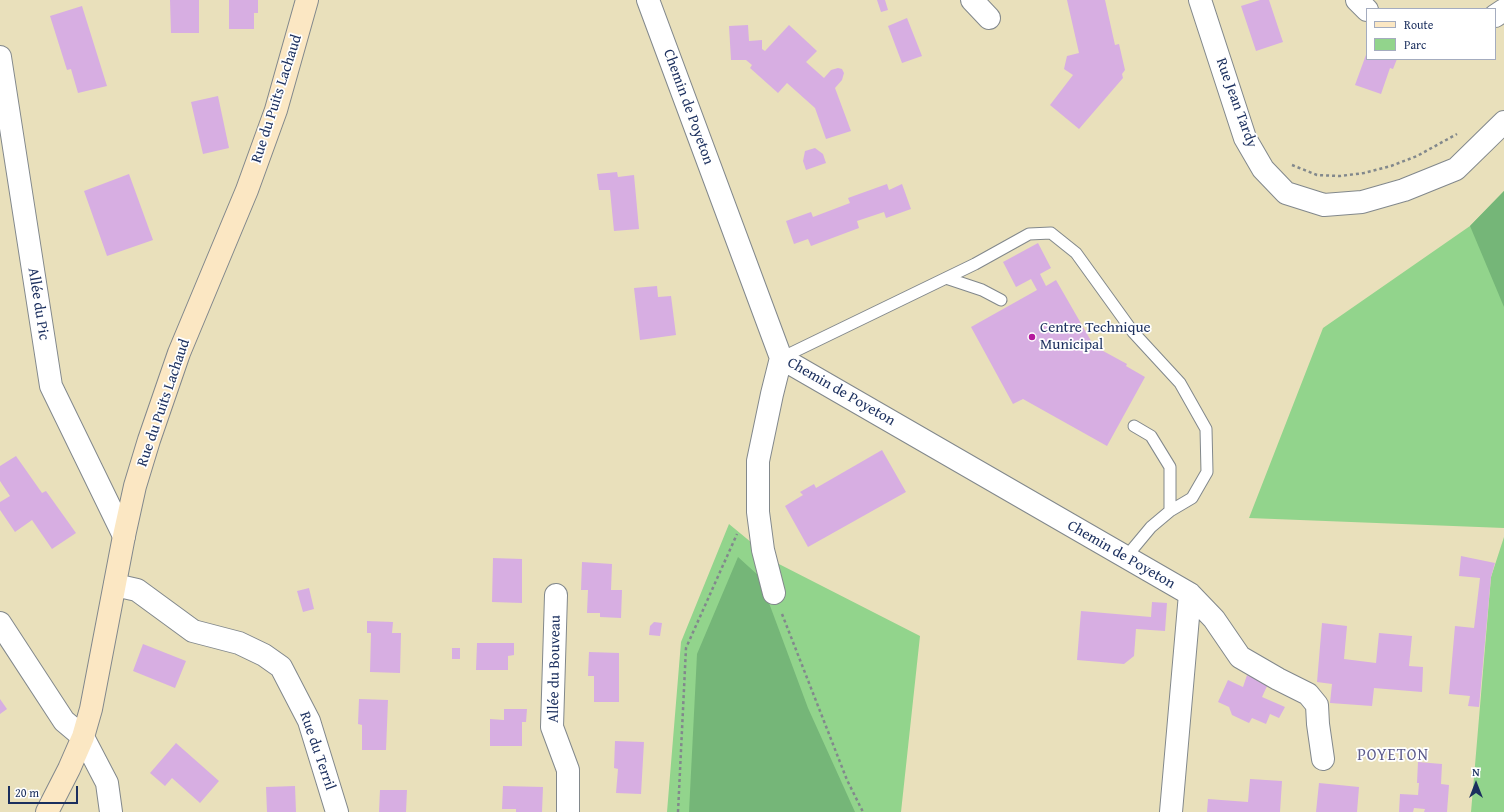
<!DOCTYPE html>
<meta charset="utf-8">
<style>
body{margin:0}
#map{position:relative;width:1504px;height:812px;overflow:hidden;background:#e9e0bb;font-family:"Gentium Book Plus",serif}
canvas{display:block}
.legend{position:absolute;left:1366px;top:8px;width:130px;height:52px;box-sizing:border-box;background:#fff;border:1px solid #a4acbf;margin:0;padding:5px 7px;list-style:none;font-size:12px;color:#1b2f5e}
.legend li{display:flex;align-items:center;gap:8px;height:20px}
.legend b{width:20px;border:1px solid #a4acbf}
.north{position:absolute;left:1456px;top:764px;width:40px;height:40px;-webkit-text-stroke:3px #fff;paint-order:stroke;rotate:0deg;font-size:11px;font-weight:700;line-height:16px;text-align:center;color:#1b2f5e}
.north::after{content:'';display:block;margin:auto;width:14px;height:18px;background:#1b2f5e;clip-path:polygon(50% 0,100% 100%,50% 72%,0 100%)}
.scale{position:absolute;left:8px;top:786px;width:70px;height:18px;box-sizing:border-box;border:2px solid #1b2f5e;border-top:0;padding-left:5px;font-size:12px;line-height:14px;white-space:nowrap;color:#1b2f5e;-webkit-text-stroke:3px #fff;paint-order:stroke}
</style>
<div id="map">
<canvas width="1504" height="812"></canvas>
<ul class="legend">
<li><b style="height:5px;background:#fbe7c3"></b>Route</li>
<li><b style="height:11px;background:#92d48c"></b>Parc</li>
</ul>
<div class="north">N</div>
<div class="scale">20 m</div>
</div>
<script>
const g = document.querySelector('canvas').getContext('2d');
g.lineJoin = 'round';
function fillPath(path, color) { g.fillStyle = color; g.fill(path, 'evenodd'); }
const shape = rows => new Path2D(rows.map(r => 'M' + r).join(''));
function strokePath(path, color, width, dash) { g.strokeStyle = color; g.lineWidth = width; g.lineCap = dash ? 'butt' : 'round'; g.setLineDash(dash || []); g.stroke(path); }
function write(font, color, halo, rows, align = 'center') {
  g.font = font + ' "Gentium Book Plus",serif'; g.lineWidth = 3.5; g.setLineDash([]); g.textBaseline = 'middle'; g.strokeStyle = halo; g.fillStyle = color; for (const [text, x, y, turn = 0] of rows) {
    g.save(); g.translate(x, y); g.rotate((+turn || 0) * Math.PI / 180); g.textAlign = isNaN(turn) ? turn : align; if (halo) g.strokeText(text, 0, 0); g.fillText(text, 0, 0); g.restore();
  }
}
const green = shape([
 [1504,191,1504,528,1249,518,1323,328,1470,226],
 [729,524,775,562,920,636,901,812,667,812,681,642],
 [1504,537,1504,812,1471,812,1491,577]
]);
const forest = shape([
 [1504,191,1504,307,1470,226],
 [738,557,759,576,808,708,855,812,689,812,697,654]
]);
const building = shape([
 [170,0,199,0,199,33,171,33],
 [229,0,258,0,258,13,254,13,254,29,229,29],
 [877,0,885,0,888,10,881,12],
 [1067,0,1105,0,1115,45,1119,44,1125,70,1122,74,1123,78,1079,129,1050,105,1073,75,1064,69,1067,56,1079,53],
 [1260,0,1269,0,1283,42,1256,51,1241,6],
 [82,6,107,86,78,93,71,69,67,70,50,16],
 [907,18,922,56,902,63,888,26],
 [748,25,749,41,762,40,762,49,765,51,789,25,817,51,806,62,824,78,831,70,838,68,842,69,844,73,842,80,835,88,851,131,826,139,815,108,787,83,778,93,750,68,752,65,746,60,731,60,729,26],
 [1367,52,1367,59,1397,59,1393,69,1390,68,1381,94,1355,85],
 [218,96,229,148,203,154,191,102],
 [815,148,823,154,826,163,806,170,803,161,805,151],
 [617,172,618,177,634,175,639,229,614,231,610,190,599,190,597,174],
 [129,174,153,240,107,256,84,191],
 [887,184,889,190,902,184,911,209,886,218,884,212,857,221,859,228,811,246,808,239,794,244,786,221,811,212,813,217,850,203,848,198],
 [1038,243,1051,268,1040,274,1046,286,1056,280,1094,346,1127,364,1126,366,1145,377,1107,446,1023,399,1013,404,971,327,1037,290,1031,279,1016,287,1003,262],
 [657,286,658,297,671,296,676,335,640,340,634,288],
 [882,450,906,492,808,547,785,506,803,495,800,492,814,484,816,488],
 [16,456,42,493,46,491,76,533,52,549,32,520,15,532,0,510,0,502,10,496,0,481,0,466],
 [1461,556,1495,563,1491,577,1479,707,1468,706,1470,696,1449,694,1455,626,1474,628,1480,578,1459,576],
 [493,558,522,559,522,603,492,602],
 [582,562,612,564,611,590,622,590,621,618,600,617,600,613,587,613,588,590,581,590],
 [309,588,314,609,303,612,297,591],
 [1152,602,1167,603,1165,631,1136,629,1134,656,1124,664,1077,660,1081,611,1151,617],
 [367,621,393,622,392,633,401,633,400,673,370,672,371,633,367,633],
 [654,622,662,623,660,636,649,635,650,626],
 [1322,623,1347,626,1344,659,1376,663,1379,633,1412,636,1409,666,1423,667,1422,692,1374,688,1372,706,1330,703,1332,684,1317,682],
 [477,643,514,643,514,655,508,656,508,670,476,670],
 [143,644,186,661,175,688,133,671],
 [452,648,460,648,460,659,452,659],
 [589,652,619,653,619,702,594,702,594,676,588,676],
 [1247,675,1268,684,1262,697,1285,707,1279,718,1270,714,1266,724,1252,718,1249,723,1232,715,1229,707,1218,702,1228,680,1243,687],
 [0,699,7,709,0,714],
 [359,699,388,700,386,750,362,750,362,725,358,724],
 [504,709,527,709,526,722,522,722,522,746,490,746,490,719,504,720],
 [615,741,644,742,641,794,616,793,618,769,614,768],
 [176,743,219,781,200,803,172,778,165,786,150,773],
 [1418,762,1442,764,1441,784,1449,785,1447,812,1424,812,1425,809,1414,808,1413,812,1399,812,1400,794,1418,795,1419,783,1417,783],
 [1250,779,1282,781,1280,812,1207,812,1208,799,1248,802],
 [1319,783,1359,787,1357,812,1316,812],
 [295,786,296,812,267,812,266,787],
 [503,786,543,787,542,812,516,812,516,809,502,809],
 [380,790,407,790,406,812,379,812]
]);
const path = shape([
 [1292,165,1317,175,1340,176,1364,173,1391,166,1417,156,1457,134],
 [782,614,847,780,863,812],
 [678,812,686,648,737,534]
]);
const lane = shape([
 [946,278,982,290,1001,300],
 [781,358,975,264,1029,234,1051,233,1076,253,1133,332,1180,383,1206,429,1207,472,1192,498,1170,511,1151,527,1126,557],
 [1134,426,1151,436,1170,467,1170,511]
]);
const street = shape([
 [648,0,781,358,1190,594,1214,619,1240,657,1278,679,1308,694,1317,705,1318,724,1323,759],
 [972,0,989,18],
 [1200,0,1245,138,1263,169,1286,193,1324,205,1362,202,1404,190,1456,169,1504,122],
 [1357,0,1367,10],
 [1495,16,1504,10],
 [0,57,51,386,124,536],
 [115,585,137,590,193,631,239,643,264,655,281,667,309,721,337,812],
 [774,593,763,550,758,512,758,461,772,394,781,358],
 [556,595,552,727,568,770,568,812],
 [0,623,64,721,83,737,107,783,111,812],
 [1171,812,1190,594]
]);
const secondary = shape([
 [47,812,69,769,83,737,91,709,124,536,135,486,149,440,179,353,247,190,276,110,307,0]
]);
const markers = [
 [1032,337,4,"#b5179e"]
];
const streetNames = [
 ["Rue du Puits Lachaud",277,99,-72],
 ["Rue Jean Tardy",1236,103,70],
 ["Chemin de Poyeton",688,107,70],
 ["Allée du Pic",38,304,81],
 ["Chemin de Poyeton",841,392,30],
 ["Rue du Puits Lachaud",164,403,-71],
 ["Chemin de Poyeton",1121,555,30],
 ["Allée du Bouveau",555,669,-89],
 ["Rue du Terril",317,751,71]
];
const poiNames = [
 ["Centre Technique",1040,328],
 ["Municipal",1040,345]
];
const neighbourhoodNames = [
 ["POYETON",1393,756]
];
fillPath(green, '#92d48c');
fillPath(forest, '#75b678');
fillPath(building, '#d7aee2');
strokePath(lane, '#82888c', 13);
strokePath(street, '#82888c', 24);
strokePath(secondary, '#82888c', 24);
strokePath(path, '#82888c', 2.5, [3, 3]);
strokePath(lane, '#fff', 11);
strokePath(street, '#fff', 22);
strokePath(secondary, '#fbe7c3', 22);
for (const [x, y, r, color] of markers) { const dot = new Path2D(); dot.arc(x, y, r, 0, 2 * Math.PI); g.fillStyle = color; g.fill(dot); strokePath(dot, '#fff', 1.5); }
write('15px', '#1b2f5e', '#fff', streetNames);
write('15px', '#1b2f5e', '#fff', poiNames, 'left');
g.letterSpacing = '1px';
write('16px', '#5d5b8c', '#fff', neighbourhoodNames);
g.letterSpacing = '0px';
</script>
